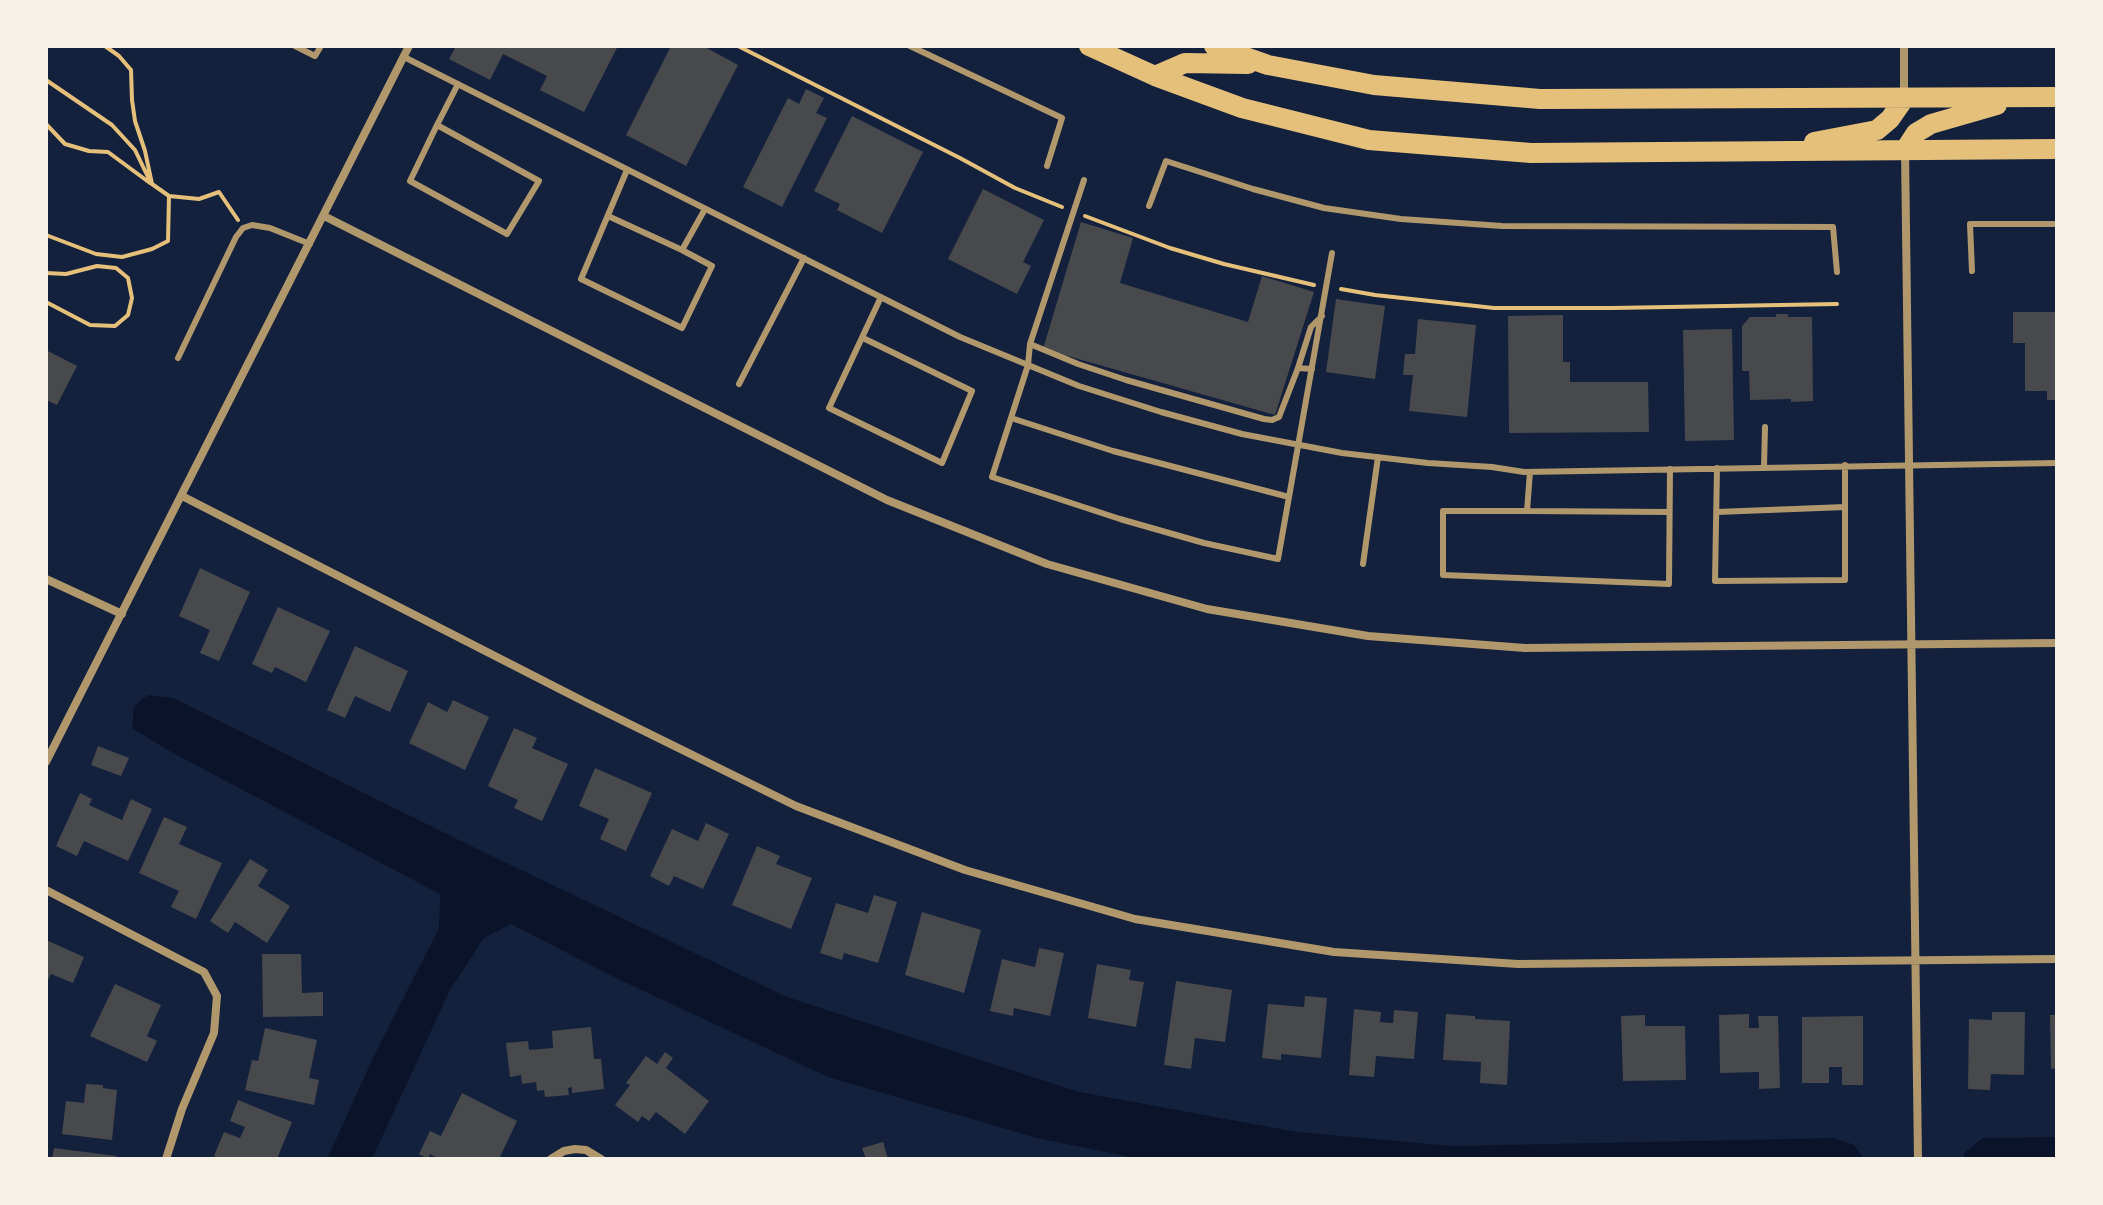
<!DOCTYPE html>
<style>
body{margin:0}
#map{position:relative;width:2103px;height:1205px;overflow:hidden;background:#14213d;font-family:"Space Grotesk",sans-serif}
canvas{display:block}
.frame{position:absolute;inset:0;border:48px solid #f6f1e7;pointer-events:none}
</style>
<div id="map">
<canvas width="2103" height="1205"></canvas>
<div class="frame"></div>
</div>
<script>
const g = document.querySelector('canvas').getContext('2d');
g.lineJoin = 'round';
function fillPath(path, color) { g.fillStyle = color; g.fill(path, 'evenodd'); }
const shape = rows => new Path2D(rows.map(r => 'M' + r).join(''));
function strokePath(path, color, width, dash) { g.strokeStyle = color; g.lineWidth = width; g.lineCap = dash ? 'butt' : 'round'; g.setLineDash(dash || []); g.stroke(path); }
const water = shape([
 [148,695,173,698,473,847,787,997,1079,1092,1297,1132,1452,1146,1834,1138,1854,1145,1864,1159,1140,1159,1037,1138,828,1077,618,979,511,924,484,938,450,990,372,1159,327,1159,373,1058,439,928,440,894,171,752,132,728,134,706],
 [2057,1137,2057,1159,1964,1159,1964,1153,1983,1138]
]);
const building = shape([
 [456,46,618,46,584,112,540,90,547,76,503,54,490,80,449,59],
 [671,46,703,46,738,65,686,166,626,135],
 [806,89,824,98,816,113,827,118,782,207,743,187,788,98,799,104],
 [852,116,923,152,882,233,837,210,840,204,814,191],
 [983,189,1044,220,1023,262,1031,266,1017,294,948,259],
 [1081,222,1133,238,1120,283,1248,322,1262,276,1314,292,1275,415,1043,349],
 [1336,299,1385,306,1375,379,1326,372],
 [2013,312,2057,312,2057,400,2047,400,2047,391,2025,391,2025,343,2013,343],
 [1776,314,1788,314,1788,317,1812,317,1813,401,1791,402,1791,399,1750,400,1749,371,1742,371,1742,326,1750,317,1776,317],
 [1563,315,1563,362,1570,362,1570,382,1648,382,1649,432,1509,433,1508,316],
 [1418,319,1476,325,1467,417,1409,411,1413,375,1403,375,1405,354,1415,354],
 [1732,329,1734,440,1685,441,1683,330],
 [46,350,77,366,57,405,46,400],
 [200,568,250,592,219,661,200,653,210,630,179,616],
 [278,607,330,631,306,682,275,667,272,673,252,664],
 [355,646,408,671,390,712,355,696,345,718,327,710],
 [453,700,489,717,465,770,409,743,428,702,447,712],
 [514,728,537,738,532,748,568,764,542,821,514,808,518,800,488,786],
 [98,746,129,758,121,776,91,765],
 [595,768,652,793,626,851,600,839,609,819,579,806],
 [80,793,92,799,89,805,122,820,131,799,152,809,128,861,84,841,77,856,56,846],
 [164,817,187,827,179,844,222,863,196,919,171,907,179,891,139,873],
 [706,823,729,834,703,889,674,876,669,886,650,876,672,829,698,841],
 [757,846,780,856,776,864,812,878,791,929,732,905],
 [250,859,268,870,258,886,290,906,267,943,235,922,228,933,210,921],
 [874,895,897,902,878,963,844,953,842,960,820,953,836,903,868,913],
 [922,912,981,930,964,993,905,975],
 [46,940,84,957,73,983,51,974,46,984],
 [1039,948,1064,953,1050,1016,1014,1008,1013,1016,990,1011,1002,959,1035,967],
 [262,954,301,954,302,993,323,992,323,1016,263,1017],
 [1097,964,1131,970,1129,980,1144,982,1136,1027,1088,1018],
 [1176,981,1232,990,1225,1042,1195,1038,1191,1069,1164,1065],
 [115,984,161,1005,147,1036,157,1041,147,1062,90,1036],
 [1305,996,1327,998,1321,1058,1281,1054,1281,1060,1262,1058,1268,1004,1304,1007],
 [1354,1009,1381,1012,1380,1022,1393,1023,1394,1010,1418,1012,1414,1059,1376,1056,1374,1077,1349,1075],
 [1992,1012,2025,1012,2024,1075,1991,1074,1990,1090,1968,1089,1969,1019,1992,1020],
 [1446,1014,1475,1016,1475,1019,1510,1021,1507,1085,1480,1083,1481,1062,1443,1060],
 [1749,1014,1749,1028,1759,1028,1758,1016,1778,1016,1780,1088,1759,1089,1759,1072,1720,1073,1719,1015],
 [1645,1015,1645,1026,1685,1026,1686,1080,1623,1081,1621,1016],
 [2050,1015,2057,1015,2057,1068,2051,1069],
 [1863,1016,1863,1085,1842,1085,1842,1067,1829,1067,1829,1083,1802,1083,1802,1017],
 [591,1027,594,1059,601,1059,604,1089,572,1093,572,1087,568,1088,569,1095,545,1097,544,1090,537,1091,536,1082,522,1084,521,1075,510,1077,506,1043,528,1041,529,1050,553,1048,552,1031],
 [265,1028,317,1040,309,1078,319,1080,314,1105,245,1090,252,1060,258,1061],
 [665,1052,673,1058,666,1068,709,1101,685,1134,656,1112,649,1121,642,1116,638,1122,615,1105,630,1085,626,1083,646,1056,657,1064],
 [86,1084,103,1085,103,1088,117,1090,112,1140,62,1134,66,1101,84,1103],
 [462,1093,517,1121,499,1159,439,1159,430,1154,428,1159,419,1154,430,1131,441,1136],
 [238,1100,292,1122,277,1159,221,1159,214,1156,224,1132,240,1138,245,1127,230,1121],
 [883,1142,888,1159,866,1159,862,1148],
 [54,1148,116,1156,115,1159,52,1159]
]);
const path = shape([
 [105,46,119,56,131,70,132,100,135,121,145,151,152,184,169,196,199,199,219,192,238,220],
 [738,46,960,158,1015,188,1062,207],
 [46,80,112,125,135,150,149,179],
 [46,124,65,144,89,151,108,152,150,183],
 [1085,216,1170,248,1224,264,1314,285],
 [46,235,96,254,122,257,152,249,168,241,169,196],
 [46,273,66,274,97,266,116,268,128,278,132,298,128,315,115,326,90,325,46,302],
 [1341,289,1375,295,1494,308,1612,308,1837,304]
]);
const service = shape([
 [295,46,315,56,321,46],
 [910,46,1062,118,1047,166],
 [404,57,960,337,1079,386,1161,412,1242,434,1342,453,1428,463,1492,467,1524,472,2057,463],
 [437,125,539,181,507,234,410,181,437,125,458,84],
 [1084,180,1030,344,1078,364,1126,380,1264,419,1272,420,1279,417,1298,368,1312,369],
 [1149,206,1166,161,1253,189,1324,208,1401,219,1502,226,1833,227,1837,272],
 [608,216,682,250,712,266,682,328,581,279,627,170],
 [682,250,705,209],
 [1972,271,1970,224,2057,224],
 [863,338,972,391,942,463,829,408,881,297],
 [178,358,236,237,243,228,252,225,270,228,310,244],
 [1298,368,1311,327,1322,316],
 [739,384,804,258],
 [1011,418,1113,451,1289,497,1278,559,1204,543,1120,519,992,477,1028,365,1030,344],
 [1764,467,1765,427],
 [1717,468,1715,581,1845,580,1845,465],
 [1530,472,1527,511,1443,511,1443,575,1669,584,1670,469],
 [1289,497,1332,253],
 [1527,511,1669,512],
 [1717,512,1845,507],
 [1363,564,1378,457]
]);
const minor = shape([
 [1904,46,1904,97],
 [1905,151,1918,1159],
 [324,216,887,500,1047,564,1207,609,1368,636,1525,648,2057,643],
 [182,496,583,701,796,806,965,870,1135,919,1334,952,1518,964,2057,959],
 [46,579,122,614],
 [46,762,409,46],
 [46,890,204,972,217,996,214,1033,182,1109,166,1159],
 [551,1159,564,1151,575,1149,586,1150,601,1159]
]);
const primary = shape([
 [1089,46,1155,76,1242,108,1369,140,1531,153,2057,149],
 [1214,46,1268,65,1374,85,1540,99,2057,97],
 [1155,76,1185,63,1248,64],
 [1814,142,1877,130,1890,119,1904,99],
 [1905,150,1916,133,1931,124,1997,105]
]);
fillPath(water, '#0b132b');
fillPath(building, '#48494c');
strokePath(path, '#e5c07b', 4);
strokePath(service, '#b1986c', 6);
strokePath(minor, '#b1986c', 8);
strokePath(primary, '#e5c07b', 20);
</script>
